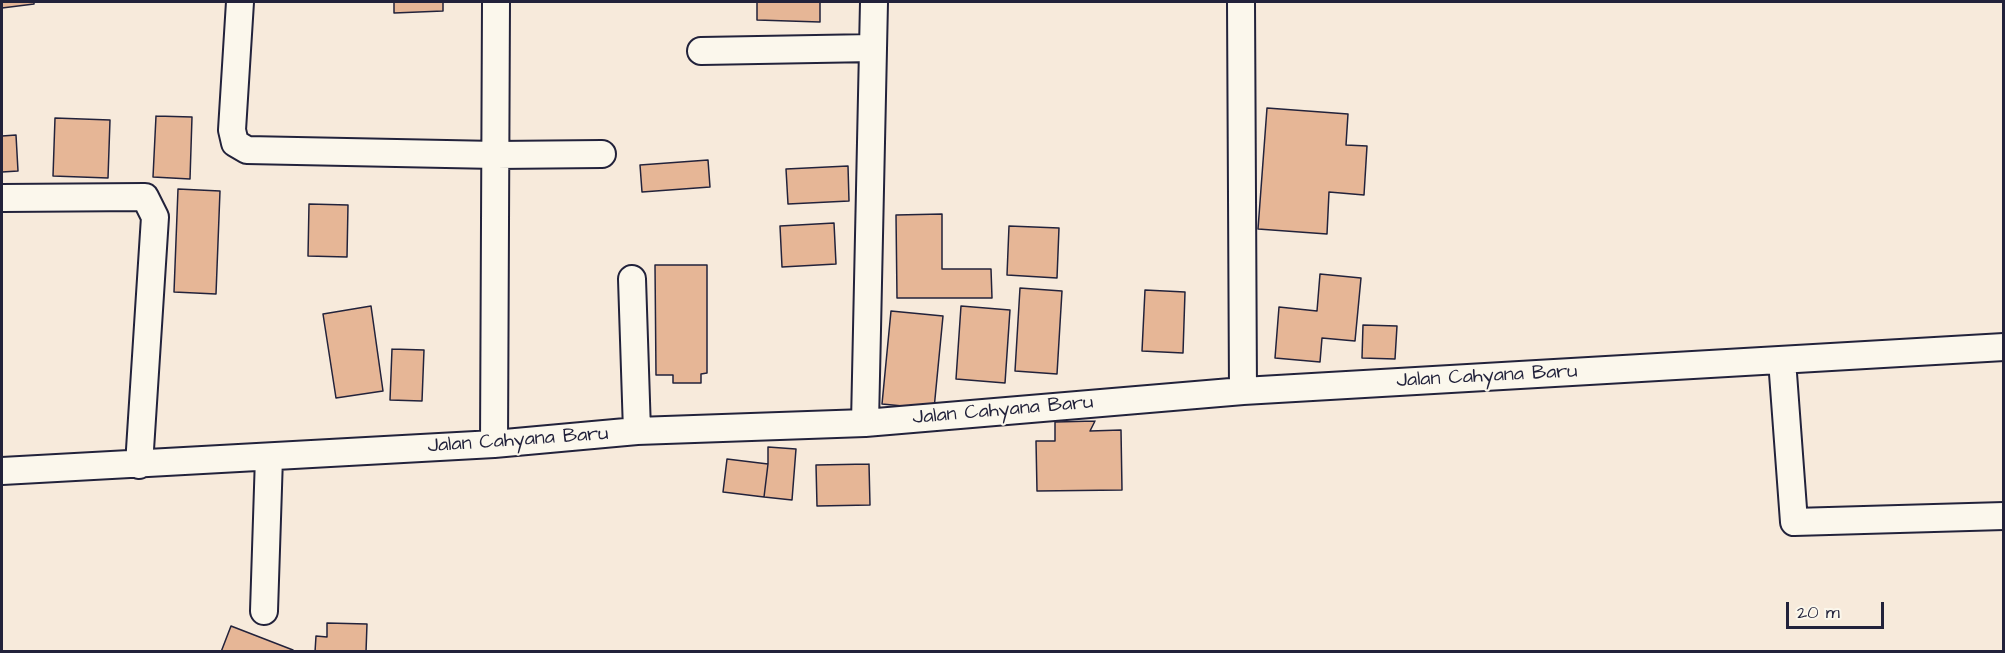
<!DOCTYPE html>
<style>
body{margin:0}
#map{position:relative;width:2005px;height:653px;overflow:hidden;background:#f7eadb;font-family:"Architects Daughter",sans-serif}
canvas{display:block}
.frame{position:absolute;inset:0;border:3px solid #22223b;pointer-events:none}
.scale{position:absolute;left:1786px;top:602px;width:98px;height:27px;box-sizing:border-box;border:3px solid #22223b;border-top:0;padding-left:8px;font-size:18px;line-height:21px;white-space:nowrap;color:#22223b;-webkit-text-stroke:4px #fbf7ec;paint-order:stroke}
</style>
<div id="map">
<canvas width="2005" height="653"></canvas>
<div class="frame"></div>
<div class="scale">20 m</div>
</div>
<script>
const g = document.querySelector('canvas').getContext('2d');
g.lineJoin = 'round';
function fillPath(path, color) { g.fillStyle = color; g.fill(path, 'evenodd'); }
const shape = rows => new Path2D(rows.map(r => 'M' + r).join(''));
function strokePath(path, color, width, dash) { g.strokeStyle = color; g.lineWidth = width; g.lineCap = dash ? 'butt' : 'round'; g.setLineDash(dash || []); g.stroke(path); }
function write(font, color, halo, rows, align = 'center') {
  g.font = font + ' "Architects Daughter",sans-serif'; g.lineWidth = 4.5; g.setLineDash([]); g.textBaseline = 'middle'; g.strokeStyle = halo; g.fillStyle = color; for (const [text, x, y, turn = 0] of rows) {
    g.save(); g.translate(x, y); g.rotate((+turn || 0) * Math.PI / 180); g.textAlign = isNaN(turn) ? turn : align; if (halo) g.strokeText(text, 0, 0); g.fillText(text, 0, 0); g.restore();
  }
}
const building = shape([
 [2,2,34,2,34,4,2,8,2,2],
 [394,2,443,2,443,11,394,13,394,2],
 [757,2,820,2,820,22,757,20,757,2],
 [1267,108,1348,114,1346,145,1367,146,1364,195,1329,192,1327,234,1258,229,1267,108],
 [156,116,192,117,190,179,153,177,156,116],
 [55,118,110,120,108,178,53,176,55,118],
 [16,135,18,171,2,172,2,136,16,135],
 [708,160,710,187,642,192,640,165,708,160],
 [848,166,849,201,788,204,786,169,848,166],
 [178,189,220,191,216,294,174,292,178,189],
 [309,204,348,205,347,257,308,256,309,204],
 [942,214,942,269,991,269,992,298,897,298,896,215,942,214],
 [834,223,836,264,782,267,780,226,834,223],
 [1009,226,1059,228,1057,278,1007,275,1009,226],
 [655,265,707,265,707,373,701,374,701,383,673,383,673,375,656,375,655,265],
 [1320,274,1361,278,1355,341,1322,338,1320,362,1275,358,1279,307,1317,311,1320,274],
 [1020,288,1062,291,1057,374,1015,371,1020,288],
 [1145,290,1185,292,1183,353,1142,351,1145,290],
 [371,306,383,391,336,398,323,314,371,306],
 [961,306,1010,310,1005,383,956,379,961,306],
 [891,311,943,316,934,409,882,404,891,311],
 [1363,325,1397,326,1395,359,1362,358,1363,325],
 [392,349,424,350,422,401,390,400,392,349],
 [1095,421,1090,431,1121,430,1122,490,1037,491,1036,441,1055,441,1055,422,1095,421],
 [768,447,796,449,792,500,764,497,768,464,768,447],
 [727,459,768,464,764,497,723,492,727,459],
 [869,464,870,505,817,506,816,465,869,464],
 [327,623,367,624,366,652,315,652,316,636,327,637,327,623],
 [231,626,293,650,293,652,221,652,231,626]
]);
const minor = shape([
 [240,2,232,130,235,143,247,150,496,155,602,154],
 [1241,2,1243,391],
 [701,51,873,48],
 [2,198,145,197,155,217,139,465],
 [632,279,637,431],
 [1782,360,1794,522,2004,516],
 [865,423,874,2],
 [494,444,496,2],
 [2,471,494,444,637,431,865,423,1243,391,2004,347],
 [264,611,269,457]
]);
const streetNames = [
 ["Jalan Cahyana Baru",1487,377,-3],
 ["Jalan Cahyana Baru",1003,411,-5],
 ["Jalan Cahyana Baru",518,441,-4]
];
fillPath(building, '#e6b696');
strokePath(building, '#22223b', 1.5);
strokePath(minor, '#22223b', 30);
strokePath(minor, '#fbf7ec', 26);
write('20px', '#22223b', '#fbf7ec', streetNames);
</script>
